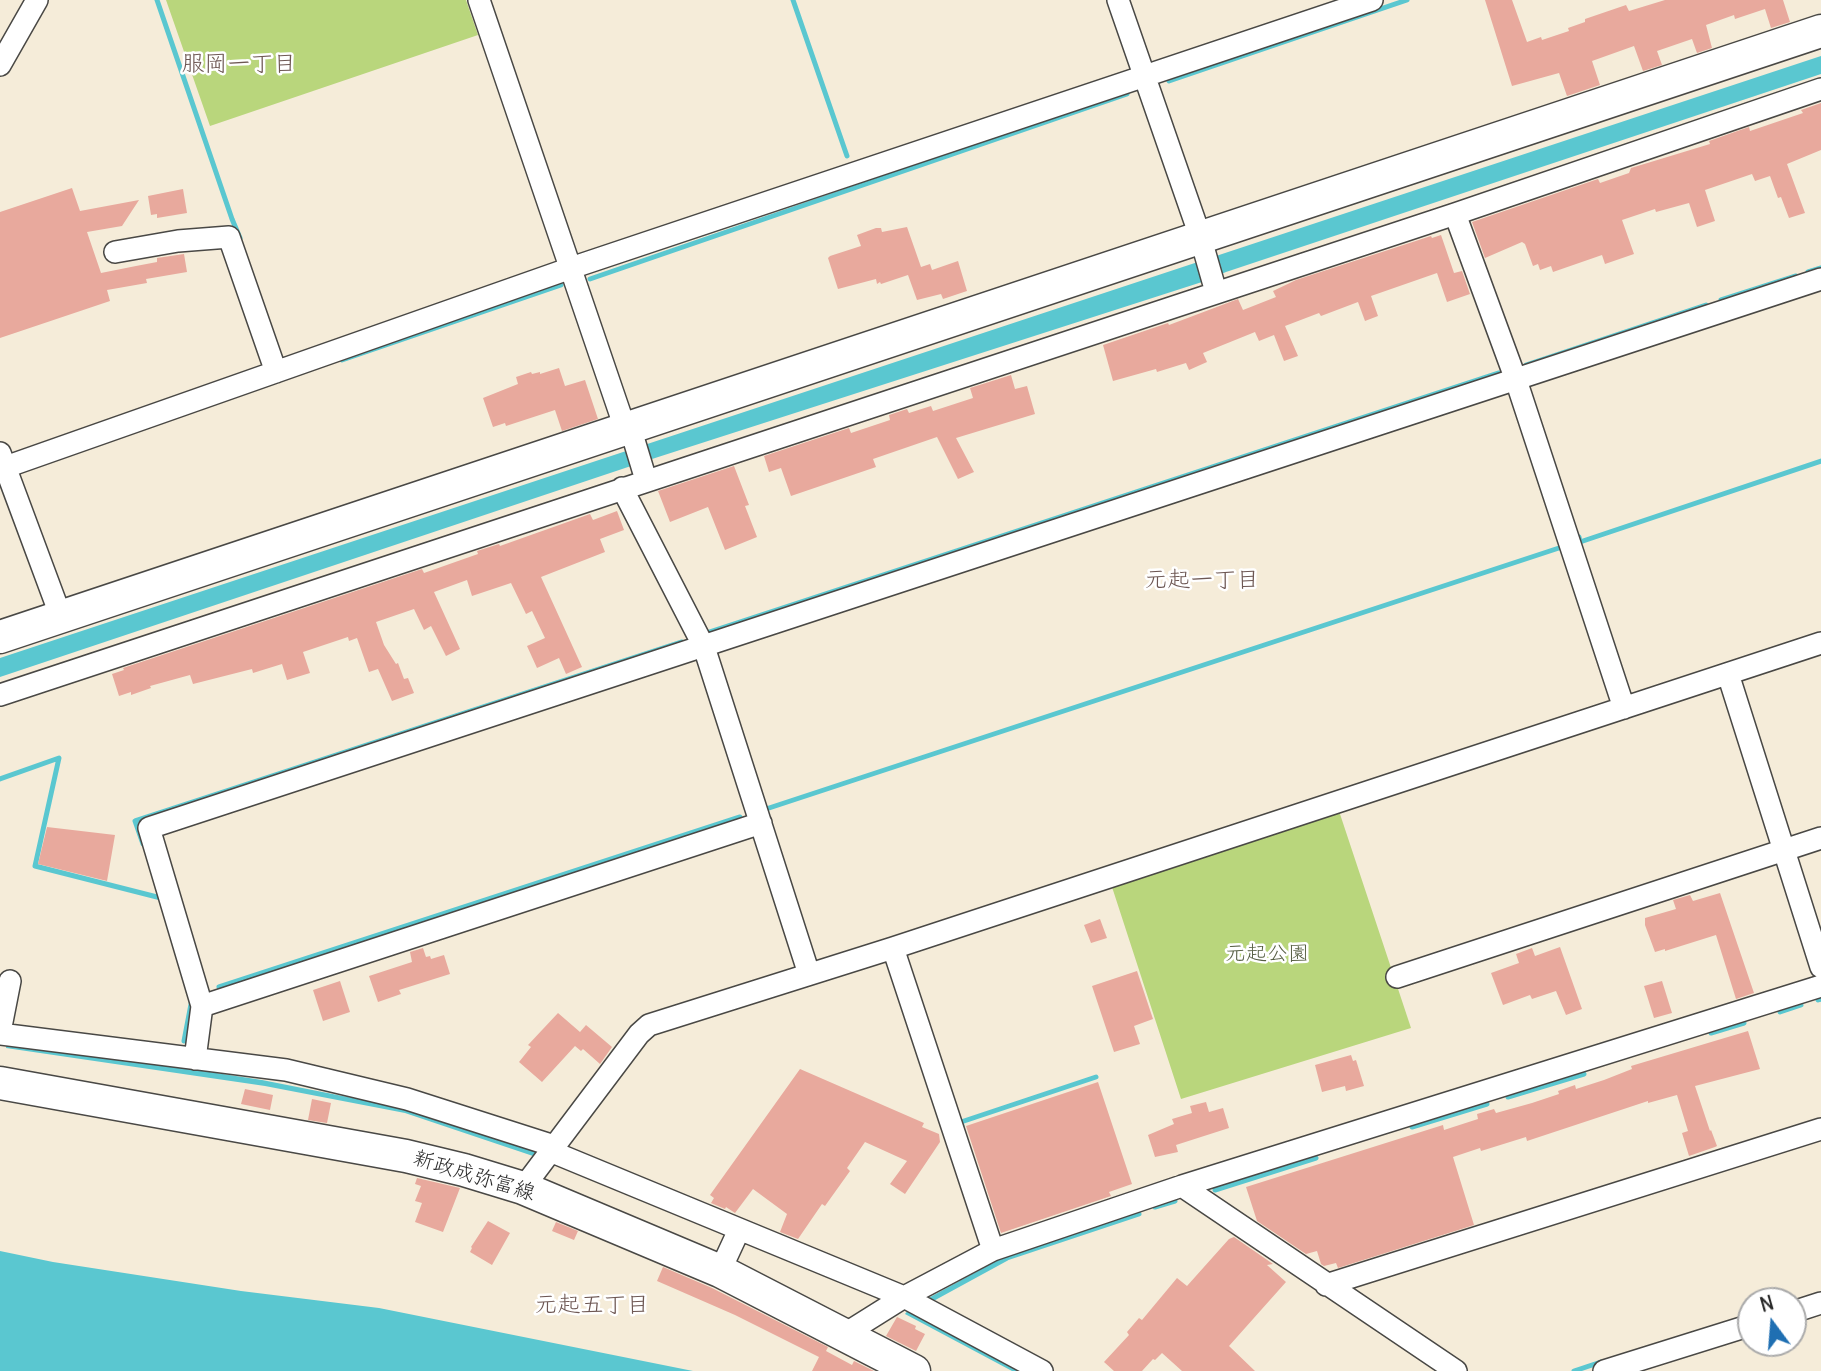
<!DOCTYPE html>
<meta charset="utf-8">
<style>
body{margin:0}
#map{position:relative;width:1821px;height:1371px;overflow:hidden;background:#f5ecd9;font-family:Delius,sans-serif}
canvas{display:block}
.north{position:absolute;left:1737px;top:1287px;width:70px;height:70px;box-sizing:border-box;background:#fff;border:2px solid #aaa;border-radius:50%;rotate:344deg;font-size:19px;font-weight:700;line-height:28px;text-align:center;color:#2b2b2b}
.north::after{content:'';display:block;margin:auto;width:24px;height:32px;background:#1f6fb2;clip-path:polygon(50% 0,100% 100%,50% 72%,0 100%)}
</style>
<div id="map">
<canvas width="1821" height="1371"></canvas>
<div class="north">N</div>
</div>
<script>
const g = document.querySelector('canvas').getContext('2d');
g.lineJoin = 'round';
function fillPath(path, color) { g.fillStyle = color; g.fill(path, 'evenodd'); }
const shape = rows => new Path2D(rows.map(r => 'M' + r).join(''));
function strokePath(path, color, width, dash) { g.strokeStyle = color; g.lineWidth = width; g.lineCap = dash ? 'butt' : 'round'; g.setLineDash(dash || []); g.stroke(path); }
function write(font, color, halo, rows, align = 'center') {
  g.font = font + ' Delius,"Klee One",sans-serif'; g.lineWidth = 5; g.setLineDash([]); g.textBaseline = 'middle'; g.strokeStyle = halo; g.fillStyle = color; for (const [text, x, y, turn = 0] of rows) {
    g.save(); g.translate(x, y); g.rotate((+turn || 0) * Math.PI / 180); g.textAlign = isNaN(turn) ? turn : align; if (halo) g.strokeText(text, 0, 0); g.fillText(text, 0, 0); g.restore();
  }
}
const green = shape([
 [166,0,466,0,478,35,210,126],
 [1339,811,1411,1028,1181,1099,1112,887]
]);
const water = shape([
 [1821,56,1821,74,1226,272,1202,282,652,459,0,677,0,658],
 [7,1041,262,1080,403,1108,536,1151,533,1156,405,1113,265,1086,6,1048],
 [0,1251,53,1262,241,1291,379,1308,693,1371,0,1371],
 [908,1310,1024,1371,1012,1371,905,1314]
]);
const stream = shape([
 [157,0,232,219,240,238],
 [793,0,847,156],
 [1169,81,1407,0],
 [1808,272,1821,268],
 [590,279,1127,94],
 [1721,300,1796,276],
 [342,360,561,285],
 [1526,365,1706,305],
 [1579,537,1580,542,1821,461],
 [707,633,1499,373],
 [0,779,59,758,35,866,161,898],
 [766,809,1562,547],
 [143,844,135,821,682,642],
 [219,987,740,817],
 [1818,1000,1821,999],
 [1780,1012,1801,1005],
 [1711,1033,1744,1023],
 [184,1041,192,999],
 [1508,1097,1584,1074],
 [962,1126,961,1122,1096,1077],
 [1412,1127,1487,1104],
 [1215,1190,1316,1158],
 [1155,1207,1175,1201],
 [930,1300,1007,1258,1139,1214],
 [1574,1371,1601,1362]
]);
const building = shape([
 [1485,0,1512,0,1527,42,1541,37,1542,40,1569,31,1568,28,1585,22,1585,19,1626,5,1629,11,1665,0,1783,0,1790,22,1771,28,1765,9,1735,19,1734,15,1706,25,1712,48,1697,53,1692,39,1657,51,1662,65,1643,71,1634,46,1592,61,1600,85,1567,96,1559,73,1512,86],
 [1821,103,1821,150,1787,164,1805,213,1789,218,1781,197,1778,198,1770,176,1755,181,1752,174,1705,190,1715,221,1697,227,1689,203,1656,212,1655,209,1622,220,1634,254,1605,264,1602,255,1553,272,1551,266,1540,270,1538,264,1533,266,1525,244,1522,242,1485,258,1472,222,1598,179,1600,183,1629,173,1631,168,1710,144,1709,141,1749,127,1750,131,1803,113,1801,110],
 [72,188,80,211,139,200,122,226,87,232,101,273,136,266,157,262,157,258,184,254,187,272,146,279,147,283,107,290,110,301,0,338,0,212],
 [183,189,187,213,157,218,157,214,151,215,148,196],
 [907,227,921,267,930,264,932,270,958,261,967,291,943,299,941,294,917,300,908,275,881,284,880,282,877,284,876,279,838,289,828,258,830,256,861,246,857,235,876,228,881,228,882,232],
 [1441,235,1454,273,1462,271,1470,294,1447,302,1437,273,1371,296,1378,316,1365,321,1358,302,1321,316,1319,313,1285,326,1298,356,1284,361,1274,335,1259,341,1255,332,1203,353,1207,362,1189,370,1186,363,1157,372,1156,369,1113,381,1103,345,1168,323,1169,325,1238,299,1243,310,1276,297,1273,291,1296,280,1431,236,1432,238],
 [559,368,565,386,585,380,598,419,562,431,555,410,506,426,505,423,493,427,483,398,518,384,516,377,531,372,532,374,540,372,540,374],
 [1011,375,1015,389,1027,386,1035,414,956,438,974,472,958,479,937,437,873,459,876,467,791,496,781,468,769,472,764,456,849,428,851,433,890,420,889,415,907,409,909,413,931,406,933,411,973,398,970,388],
 [734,466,749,505,745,506,757,537,725,550,708,507,670,522,658,491],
 [617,511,624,530,600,539,605,552,541,577,582,667,566,674,559,658,537,668,527,646,545,638,532,611,526,614,511,583,472,596,467,580,434,592,460,649,446,656,431,626,424,630,414,609,376,622,384,645,396,664,398,663,404,679,408,678,414,693,392,701,378,669,369,672,357,638,349,641,348,637,303,652,310,673,287,680,282,664,253,673,252,669,193,684,190,675,150,686,151,688,131,695,131,692,119,696,112,674,124,670,123,668,422,569,424,573,478,554,477,551,499,544,500,546,590,514,593,520],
 [47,827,115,835,107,881,38,864],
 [1720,893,1754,993,1736,999,1716,935,1665,951,1665,949,1655,952,1645,925,1645,918,1676,909,1673,900,1690,895,1693,901],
 [1100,919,1107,938,1091,943,1084,925],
 [1560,947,1582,1009,1566,1015,1556,991,1532,999,1530,995,1503,1005,1491,973,1519,963,1516,954,1532,948,1535,956],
 [423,948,426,957,430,956,431,959,444,955,450,974,399,990,401,994,378,1002,369,976,412,962,410,952],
 [1137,971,1153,1019,1134,1026,1140,1044,1114,1052,1092,986],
 [340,981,350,1012,323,1021,313,990],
 [1662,981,1672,1013,1654,1018,1644,986],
 [558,1013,580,1032,586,1025,612,1047,600,1064,583,1049,581,1051,575,1046,542,1082,519,1062,531,1047,528,1045],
 [1748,1031,1760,1069,1695,1086,1710,1131,1711,1130,1717,1146,1715,1147,1689,1156,1682,1133,1688,1131,1677,1095,1648,1103,1648,1101,1527,1141,1526,1137,1481,1151,1480,1148,1453,1157,1474,1225,1338,1268,1336,1263,1324,1266,1321,1264,1317,1251,1306,1254,1257,1221,1246,1187,1443,1125,1444,1130,1478,1119,1477,1114,1494,1109,1496,1113,1532,1103,1559,1094,1558,1091,1575,1085,1576,1089,1604,1080,1632,1069,1631,1066],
 [1351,1055,1353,1061,1356,1060,1364,1086,1346,1091,1345,1086,1322,1092,1315,1065],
 [800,1069,924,1123,922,1127,939,1134,940,1142,905,1194,890,1184,907,1161,865,1142,847,1168,850,1171,825,1206,822,1204,798,1239,780,1232,787,1214,753,1189,735,1213,726,1207,725,1209,711,1203,714,1198,710,1195],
 [1098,1082,1132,1184,1109,1192,1111,1196,1001,1233,966,1126],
 [245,1089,273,1095,270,1110,241,1104],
 [312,1099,331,1103,327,1123,308,1120],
 [1206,1102,1209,1112,1223,1108,1229,1128,1176,1145,1178,1152,1155,1157,1148,1135,1174,1124,1172,1119,1192,1113,1190,1106],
 [417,1178,460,1188,443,1232,415,1222,422,1203,415,1201,421,1186,415,1184],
 [488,1221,510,1233,492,1265,470,1252,472,1248,471,1247],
 [556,1222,578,1231,574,1240,552,1231],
 [1234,1237,1273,1264,1267,1265,1286,1282,1229,1346,1255,1371,1182,1371,1162,1353,1155,1360,1153,1359,1142,1371,1114,1371,1104,1362,1129,1335,1127,1332,1139,1318,1142,1320,1177,1278,1187,1286,1229,1239],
 [663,1267,712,1288,828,1347,826,1351,852,1365,854,1361,874,1371,812,1371,819,1357,735,1315,657,1281],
 [897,1317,916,1326,915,1329,925,1334,916,1351,886,1336]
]);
const street = shape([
 [479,0,625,428],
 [1118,0,1200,236,1216,292],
 [0,65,37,0],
 [1455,214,1516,380,1624,708],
 [115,252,178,241,229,237,276,372],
 [630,427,646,480],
 [0,453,61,617],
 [0,469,571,268,1372,0],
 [622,488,704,647,809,974],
 [1728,674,1821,967],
 [0,695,1455,214,1821,89],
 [893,948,993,1250],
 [1397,977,1821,838],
 [202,1006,761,823],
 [0,1032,10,981],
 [0,1034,286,1070,407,1099,554,1146],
 [195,1059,202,1006,149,828,1821,279],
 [550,1151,904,1297,1042,1371],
 [1182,1186,1456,1371],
 [523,1188,639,1034,649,1025,893,948,1821,643],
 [720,1271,739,1230],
 [1326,1285,1821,1129],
 [1793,1312,1821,1303],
 [845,1334,904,1297,993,1250,1182,1186,1821,986],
 [1604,1371,1751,1325]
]);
const secondary = shape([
 [0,637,1821,31],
 [0,1083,406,1156,464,1170,523,1188,720,1271,914,1371]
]);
const parkNames = [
 ["元起公園",1267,954]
];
const streetNames = [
 ["新政成弥富線",474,1176,17]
];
const neighbourhoodNames = [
 ["服岡一丁目",239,64],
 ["元起一丁目",1202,580],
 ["元起五丁目",592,1305]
];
fillPath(green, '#b9d67c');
fillPath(water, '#5ac7d0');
strokePath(stream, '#5ac7d0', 5);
fillPath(building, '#e8a99d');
strokePath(street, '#494845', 24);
strokePath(secondary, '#494845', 35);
strokePath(street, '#fff', 21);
strokePath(secondary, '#fff', 32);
write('21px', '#565e43', '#fff', parkNames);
write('21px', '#2b2b2b', '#fff', streetNames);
write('23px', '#6d5753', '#fff', neighbourhoodNames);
</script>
